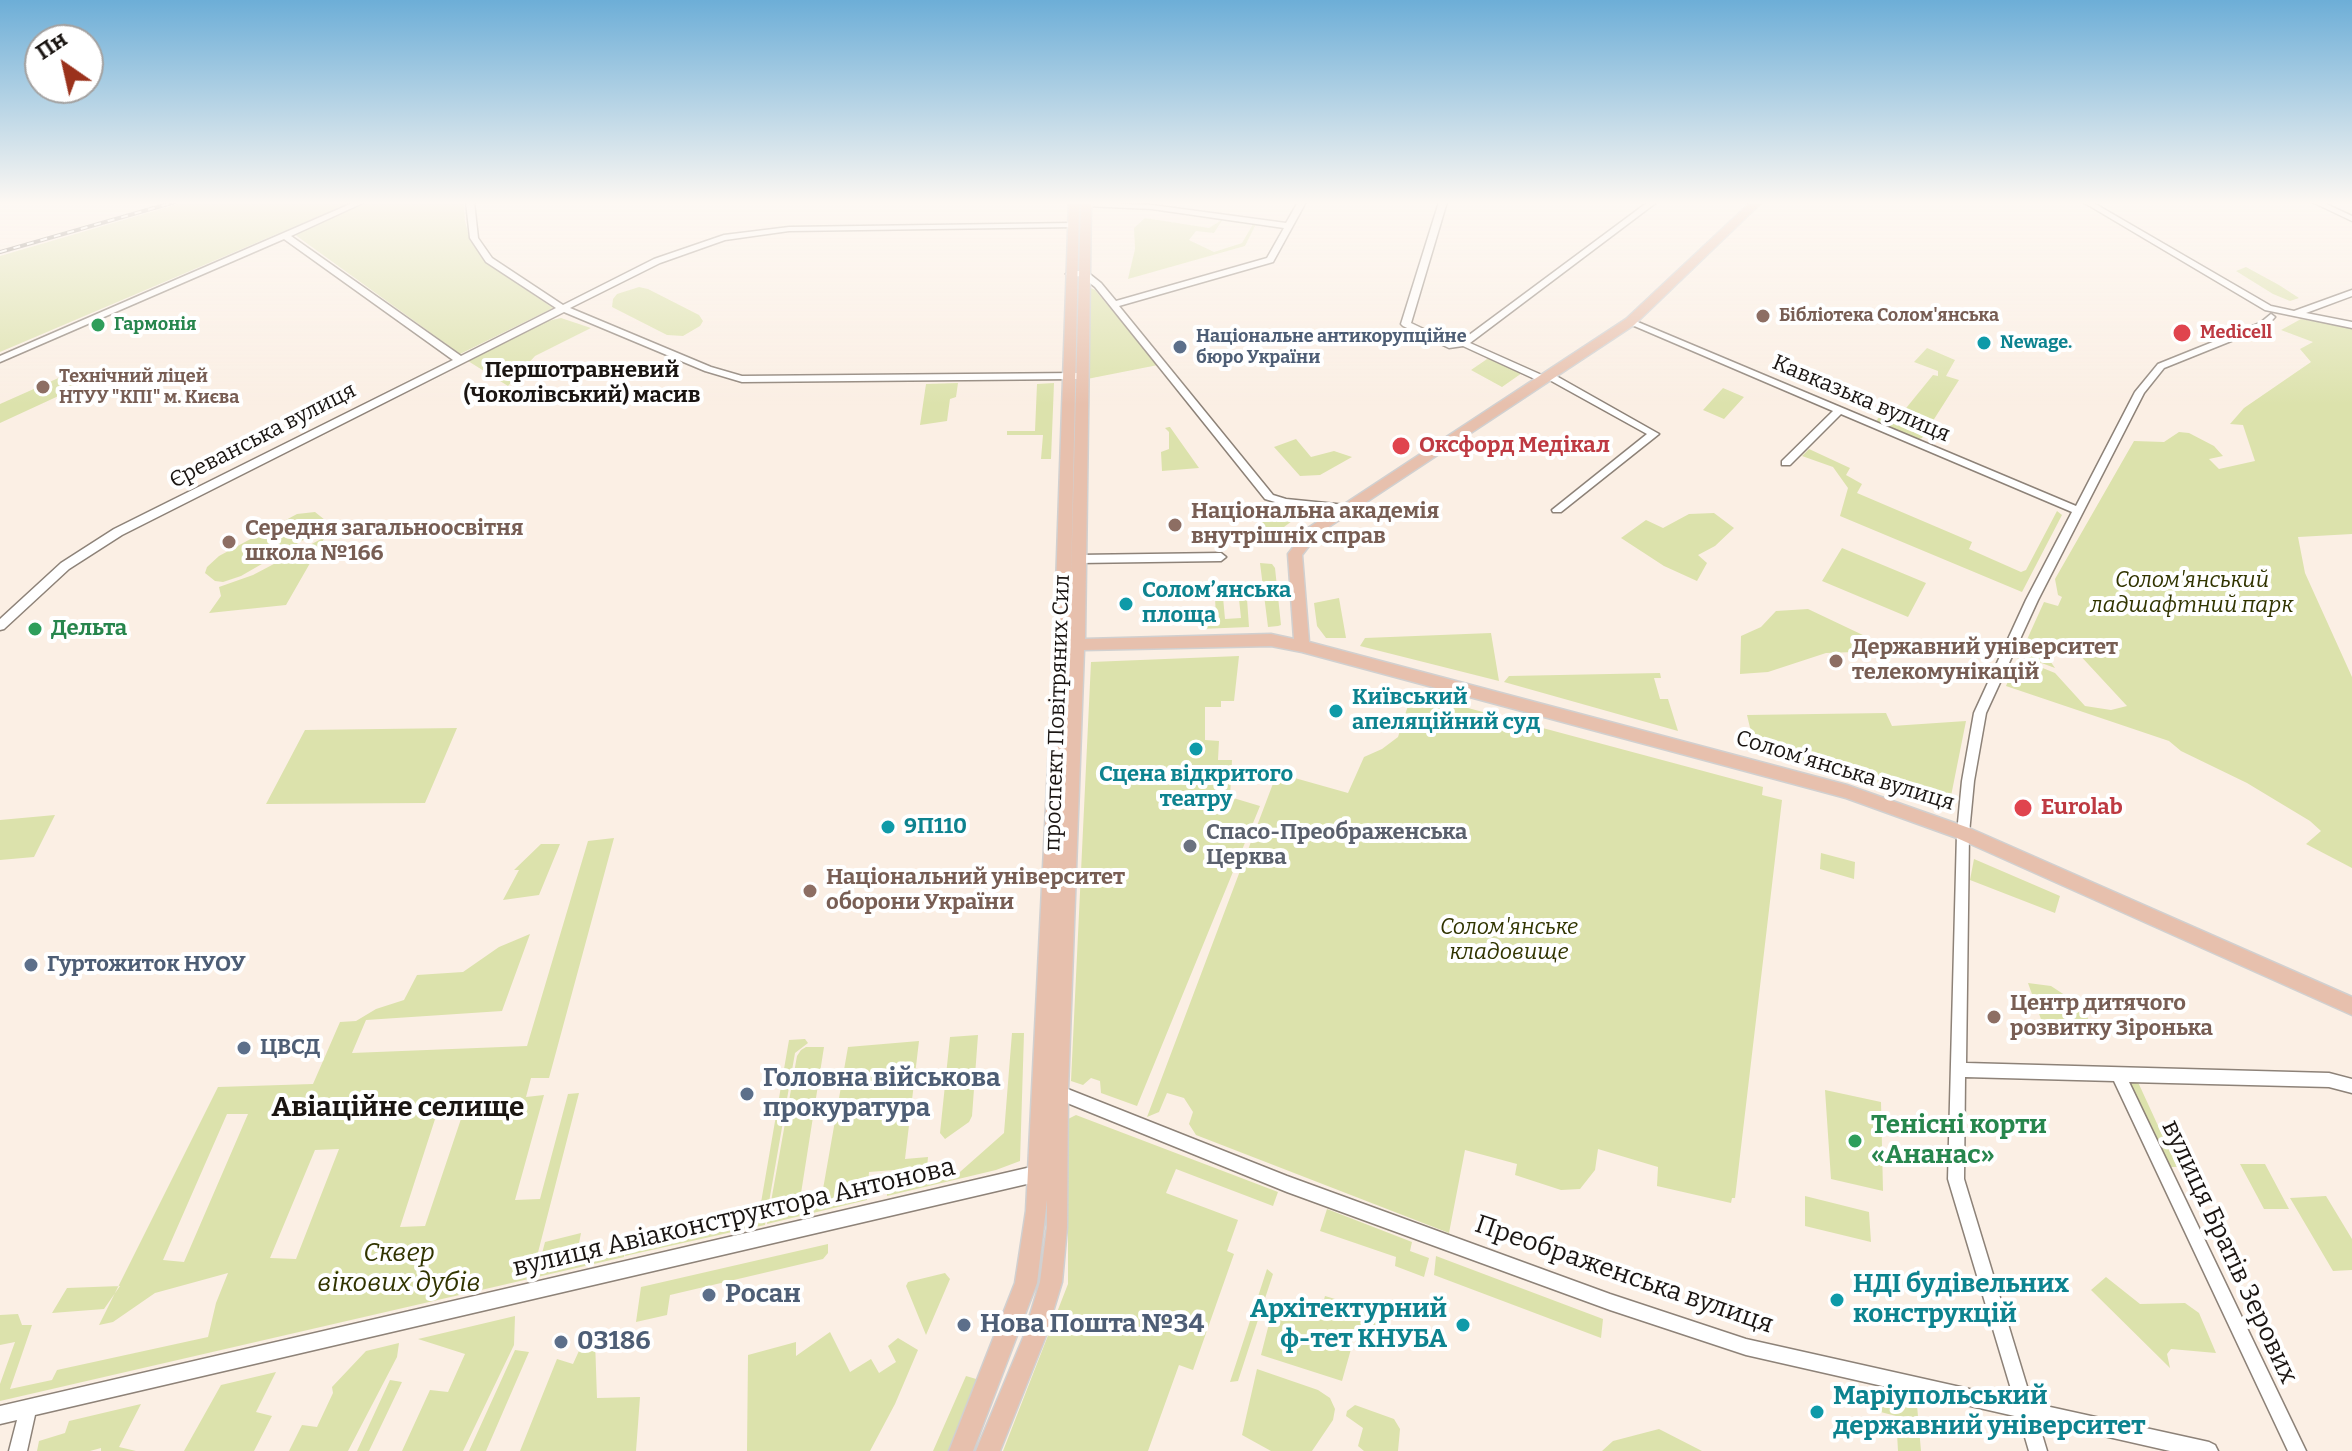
<!DOCTYPE html>
<meta charset="utf-8">
<style>
body{margin:0}
#map{position:relative;width:2352px;height:1451px;overflow:hidden;background:#fbefe4;font-family:Bitter,serif}
canvas{display:block}
.north{position:absolute;left:24px;top:24px;width:80px;height:80px;box-sizing:border-box;background:#fff;border:2px solid #a3a1a0;border-radius:50%;rotate:326deg;font-size:22px;font-weight:700;line-height:32px;text-align:center;color:#1a1512}
.north::after{content:'';display:block;margin:auto;width:28px;height:36px;background:#9b321c;clip-path:polygon(50% 0,100% 100%,50% 72%,0 100%)}
</style>
<div id="map">
<canvas width="2352" height="1451"></canvas>
<div class="north">Пн</div>
</div>
<script>
const g = document.querySelector('canvas').getContext('2d');
g.lineJoin = 'round';
function fillPath(path, color) { g.fillStyle = color; g.fill(path, 'evenodd'); }
const shape = rows => new Path2D(rows.map(r => 'M' + r).join(''));
function strokePath(path, color, width, dash) { g.strokeStyle = color; g.lineWidth = width; g.lineCap = dash ? 'butt' : 'round'; g.setLineDash(dash || []); g.stroke(path); }
function write(font, color, halo, rows, align = 'center') {
  g.font = font + ' Bitter,serif'; g.lineWidth = 8; g.setLineDash([]); g.textBaseline = 'middle'; g.strokeStyle = halo; g.fillStyle = color; for (const [text, x, y, turn = 0] of rows) {
    g.save(); g.translate(x, y); g.rotate((+turn || 0) * Math.PI / 180); g.textAlign = isNaN(turn) ? turn : align; if (halo) g.strokeText(text, 0, 0); g.fillText(text, 0, 0); g.restore();
  }
}
const green = shape([
 [185,202,352,202,0,352,0,256],
 [366,202,464,202,465,221,470,240,485,262,553,308,460,354,294,234],
 [1145,218,1209,228,1223,219,1214,233,1196,231,1189,240,1214,252,1242,243,1253,224,1256,224,1245,246,1128,279,1135,249,1134,228],
 [2246,267,2279,285,2299,298,2290,301,2273,294,2236,271],
 [639,287,648,289,699,315,703,321,700,326,683,336,667,335,612,307,613,299,617,294],
 [1089,287,1095,290,1158,365,1087,379],
 [561,318,591,328,535,356,508,386,468,361,548,321],
 [2301,319,2352,328,2352,534,2298,537,2305,573,2352,677,2352,868,2306,844,2321,831,2310,821,2247,783,2181,751,2169,741,2006,686,2018,658,2055,673,2085,706,2111,710,2127,706,2076,651,2048,658,2055,668,2020,655,2044,602,2058,606,2062,597,2058,595,2055,579,2134,441,2164,442,2179,432,2189,433,2214,446,2223,456,2209,459,2219,469,2255,461,2243,425,2230,424,2244,408,2311,362,2300,349,2313,342,2281,330],
 [1927,348,1955,360,1946,376,1959,380,1922,438,1916,440,1875,423,1879,417,1894,423,1933,375,1938,376,1938,371,1914,362],
 [1490,357,1522,373,1502,387,1471,370],
 [76,374,82,380,78,387,0,423,0,404,63,376],
 [958,383,956,397,950,399,947,421,920,425,926,384],
 [1054,383,1051,459,1041,459,1043,435,1007,435,1007,431,1035,431,1037,384],
 [1723,388,1744,397,1724,419,1703,410],
 [1169,427,1170,427,1199,468,1162,471,1161,452,1169,449,1169,432,1165,428],
 [1296,439,1311,457,1334,451,1352,457,1320,475,1300,476,1274,447],
 [1809,449,1850,468,1846,475,1862,484,1857,493,1972,542,1969,549,2021,572,2026,570,2057,511,2062,515,2022,592,1840,516,1848,488,1833,467,1802,456],
 [1268,502,1276,504,1312,506,1264,542,1261,508],
 [315,512,325,520,319,531,241,576,223,582,215,581,205,573,207,567,219,556,297,514],
 [1714,513,1734,528,1715,546,1698,555,1707,563,1697,581,1664,566,1621,538,1646,520,1663,528,1689,514],
 [325,537,286,605,209,613,221,596,219,587,253,575],
 [1842,548,1926,583,1908,617,1822,581],
 [1260,563,1272,564,1275,568,1281,625,1278,626,1268,627],
 [1215,597,1223,597,1225,619,1241,618,1239,599,1247,599,1249,627,1200,629,1200,619,1216,619],
 [1339,598,1346,638,1326,638,1317,626,1314,603],
 [1808,609,1886,646,1883,651,1826,653,1768,672,1740,674,1741,636,1761,627,1776,611],
 [1491,633,1499,681,1360,646,1365,638],
 [1239,656,1234,701,1221,701,1221,707,1205,707,1205,740,1219,741,1218,760,1232,760,1230,797,1260,806,1137,1106,1101,1093,1100,1081,1091,1078,1083,1085,1071,1081,1091,662],
 [1660,673,1661,678,1654,678,1660,699,1668,699,1678,731,1504,682,1509,676],
 [1412,693,1763,787,1762,795,1782,800,1735,1198,1732,1198,1731,1203,1657,1186,1658,1167,1598,1149,1595,1170,1580,1189,1561,1190,1515,1175,1517,1164,1465,1150,1449,1233,1196,1135,1189,1124,1193,1112,1184,1098,1167,1093,1159,1112,1147,1117,1277,773,1348,793,1364,757,1382,749,1398,737],
 [1886,713,1892,726,1966,721,1950,801,1755,749,1747,715],
 [457,728,425,803,266,804,305,730],
 [55,815,34,857,0,860,0,820],
 [614,838,549,1078,531,1078,526,1097,544,1095,515,1200,540,1199,568,1094,579,1093,534,1268,625,1247,624,1257,0,1401,0,1384,15,1342,0,1345,0,1315,18,1314,22,1325,32,1325,10,1389,52,1380,57,1370,208,1337,216,1303,228,1273,155,1293,113,1322,99,1325,218,1087,313,1084,340,1022,356,1021,376,1009,404,1000,417,975,463,972,499,947,530,934,502,1011,366,1020,352,1053,527,1046,588,841],
 [437,1113,463,1113,425,1226,400,1227],
 [227,1114,248,1114,184,1262,163,1260],
 [339,1149,296,1259,270,1258,315,1150],
 [541,844,560,844,539,895,503,900,519,870,514,870],
 [1821,853,1855,862,1854,879,1820,869],
 [1974,859,2060,896,2055,913,1970,880],
 [2028,983,2051,986,2083,1007,2090,1023,2042,1022],
 [1012,1033,1024,1033,1020,1161,996,1170,887,1196,887,1179,894,1170,869,1172,867,1200,767,1224,797,1056,801,1050,806,1047,824,1047,799,1206,820,1206,848,1047,919,1041,905,1159,928,1157,926,1179,952,1179,1004,1133],
 [978,1035,972,1116,969,1122,945,1139,940,1133,950,1037],
 [805,1039,808,1043,795,1053,765,1225,751,1228,749,1222,758,1220,789,1040],
 [2125,1079,2137,1080,2177,1167,2165,1167],
 [1825,1090,1881,1102,1883,1191,1831,1179],
 [1076,1115,1278,1192,1273,1206,1176,1169,1166,1193,1238,1220,1227,1251,1234,1254,1193,1370,1179,1365,1148,1451,1003,1451,1068,1284,1068,1119],
 [2240,1164,2265,1164,2289,1209,2264,1209],
 [1805,1196,1869,1212,1871,1242,1805,1226],
 [2326,1196,2352,1239,2352,1270,2333,1271,2290,1198],
 [1327,1209,1412,1242,1410,1251,1429,1258,1424,1277,1395,1266,1396,1257,1320,1231],
 [747,1223,750,1228,625,1256,627,1247],
 [581,1233,577,1253,540,1261,545,1242],
 [828,1244,828,1253,823,1259,670,1295,667,1315,636,1322,641,1287],
 [1436,1256,1603,1319,1601,1338,1434,1275],
 [1267,1269,1273,1274,1238,1381,1230,1382],
 [945,1273,950,1279,926,1335,906,1286,908,1282],
 [2106,1277,2140,1304,2185,1303,2199,1313,2216,1353,2171,1349,2167,1354,2170,1368,2091,1290],
 [120,1286,104,1309,52,1313,67,1288],
 [1325,1296,1379,1312,1372,1340,1355,1335,1342,1381,1261,1355,1274,1304,1318,1321],
 [515,1316,514,1345,463,1451,402,1451,430,1390,448,1392,465,1354,418,1339],
 [830,1332,850,1372,871,1359,879,1373,896,1362,888,1346,898,1338,918,1350,895,1404,870,1451,747,1451,748,1355,796,1342,796,1356],
 [595,1340,597,1398,640,1397,636,1451,520,1451,557,1359,573,1364,583,1342],
 [399,1343,397,1357,348,1451,289,1451,302,1425,317,1427,333,1393,332,1387,366,1351],
 [515,1350,529,1352,486,1451,469,1451],
 [1257,1369,1318,1390,1330,1398,1335,1409,1333,1420,1312,1451,1271,1451,1242,1435],
 [276,1372,256,1412,272,1416,254,1451,184,1451,221,1385],
 [966,1376,983,1381,954,1451,933,1451],
 [390,1380,402,1382,369,1451,357,1451],
 [1871,1394,1917,1405,1921,1451,1898,1451,1896,1416,1873,1410],
 [141,1404,119,1447,136,1451,101,1451,101,1448,90,1451,37,1451,39,1441,65,1433,69,1421],
 [1355,1405,1394,1419,1400,1429,1398,1451,1364,1451,1358,1446,1363,1428,1346,1416,1347,1411],
 [1659,1429,1702,1451,1602,1451,1613,1441]
]);
const minor = shape([
 [355,202,365,202,291,236,461,356,556,308,486,262,470,238,466,202,474,202,478,238,492,258,563,305,654,259,724,235,789,227,1073,223,1077,225,1076,227,789,231,725,240,660,263,570,308,711,367,742,376,1078,373,1083,376,1078,379,742,382,705,371,564,312,122,535,69,569,4,629,0,630,0,619,61,563,114,529,453,360,284,239,0,362,0,356,355,202],
 [1083,202,1152,205,1286,223,1298,202,1306,202,1273,262,1119,306,1273,495,1286,499,1346,505,1351,508,1350,510,1285,505,1265,499,1095,287,1081,276,1070,277,1066,274,1070,271,1086,271,1101,283,1116,301,1267,258,1284,228,1152,209,1086,206,1083,206,1083,202],
 [1439,202,1447,202,1411,323,1453,343,1461,341,1648,202,1657,202,1470,343,1544,376,1545,373,1551,373,1659,434,1561,512,1553,512,1552,510,1647,434,1546,378,1545,381,1539,381,1463,346,1449,348,1403,326,1401,324,1439,202],
 [2083,202,2092,202,2271,306,2294,311,2352,290,2352,296,2306,313,2352,322,2352,328,2265,310,2083,202],
 [2312,202,2322,202,2352,216,2352,221,2312,202],
 [2271,314,2275,317,2266,327,2164,368,2144,393,2038,600,1986,713,1974,781,1969,833,1966,1063,2329,1073,2352,1079,2352,1093,2329,1087,2129,1082,2306,1451,2288,1451,2114,1081,1965,1077,1964,1179,2032,1403,2209,1442,2215,1445,2218,1451,2170,1451,2038,1421,2047,1451,2029,1451,2019,1417,1746,1355,1610,1310,1287,1192,1050,1096,1048,1091,1050,1086,1055,1084,1287,1176,1610,1294,1746,1339,2014,1399,1948,1179,1957,833,1962,781,1974,713,2026,600,2072,512,1841,414,1790,465,1782,465,1782,461,1833,411,1625,322,1630,319,1633,320,2076,506,2135,392,2158,364,2260,323,2271,314],
 [1221,553,1226,557,1221,561,1078,563,1073,559,1078,555,1221,553],
 [1044,1164,1049,1167,1052,1172,1049,1177,1044,1180,35,1415,27,1451,9,1451,17,1420,0,1424,0,1406,1044,1164]
]);
const major = shape([
 [1069,202,1079,202,1071,580,1081,202,1091,202,1085,639,1271,634,1294,639,1288,554,1308,528,1626,319,1751,202,1762,202,1634,325,1318,534,1302,555,1309,642,1847,785,1969,828,2352,997,2352,1015,1957,838,1846,798,1302,652,1271,646,1084,650,1068,1090,1067,1227,1062,1282,1045,1338,1000,1451,976,1451,1023,1338,1040,1282,1047,1227,1047,1200,1037,1283,973,1451,949,1451,1015,1283,1026,1211,1054,645,1069,202]
]);
const rail = shape([
 [0,252,175,202]
]);
const markers = [
 [1763,316,8,"#8d6e63"],
 [98,325,8,"#2e9e5b"],
 [2182,333,10,"#e0444e"],
 [1984,343,8,"#0f9aa8"],
 [1180,347,8,"#5c6f8a"],
 [43,387,8,"#8d6e63"],
 [1401,446,10,"#e0444e"],
 [1175,525,8,"#8d6e63"],
 [229,542,8,"#8d6e63"],
 [1126,604,8,"#0f9aa8"],
 [35,629,8,"#2e9e5b"],
 [1836,661,8,"#8d6e63"],
 [1336,711,8,"#0f9aa8"],
 [1196,749,8,"#0f9aa8"],
 [2023,808,10,"#e0444e"],
 [888,827,8,"#0f9aa8"],
 [1190,846,8,"#6b7280"],
 [810,891,8,"#8d6e63"],
 [31,965,8,"#5c6f8a"],
 [1994,1017,8,"#8d6e63"],
 [244,1048,8,"#5c6f8a"],
 [747,1094,8,"#5c6f8a"],
 [1855,1141,8,"#2e9e5b"],
 [709,1295,8,"#5c6f8a"],
 [1837,1300,8,"#0f9aa8"],
 [964,1325,8,"#5c6f8a"],
 [1463,1325,8,"#0f9aa8"],
 [561,1342,8,"#5c6f8a"],
 [1817,1412,8,"#0f9aa8"]
];
const farEducationnames = [
 ["Бібліотека Солом'янська",1779,316],
 ["Технічний ліцей",59,377],
 ["НТУУ \"КПІ\" м. Києва",59,398]
];
const farLeisurenames = [
 ["Гармонія",114,325]
];
const farHealthnames = [
 ["Medicell",2200,333]
];
const farServicenames = [
 ["Національне антикорупційне",1196,337],
 ["бюро України",1196,358]
];
const farCulturenames = [
 ["Newage.",2000,343]
];
const farQuarternames = [
 ["Першотравневий",582,371],
 ["(Чоколівський) масив",582,396]
];
const streetNames = [
 ["Кавказька вулиця",1861,399,23],
 ["Єреванська вулиця",263,436,-27],
 ["проспект Повітряних Сил",1058,713,-88],
 ["Соломʼянська вулиця",1845,771,17]
];
const healthNames = [
 ["Оксфорд Медікал",1419,446],
 ["Eurolab",2041,808]
];
const educationNames = [
 ["Національна академія",1191,512],
 ["внутрішніх справ",1191,537],
 ["Середня загальноосвітня",245,529],
 ["школа №166",245,554],
 ["Державний університет",1852,648],
 ["телекомунікацій",1852,673],
 ["Національний університет",826,878],
 ["оборони України",826,903],
 ["Центр дитячого",2010,1004],
 ["розвитку Зіронька",2010,1029]
];
const parkNames = [
 ["Солом'янський",2192,581],
 ["ладшафтний парк",2192,606],
 ["Солом'янське",1509,928],
 ["кладовище",1509,953]
];
const cultureNames = [
 ["Соломʼянська",1142,591],
 ["площа",1142,616],
 ["Київський",1352,698],
 ["апеляційний суд",1352,723],
 ["Сцена відкритого",1196,775,"center"],
 ["театру",1196,800,"center"],
 ["9П110",904,827]
];
const leisureNames = [
 ["Дельта",51,629]
];
const worshipNames = [
 ["Спасо-Преображенська",1206,833],
 ["Церква",1206,858]
];
const serviceNames = [
 ["Гуртожиток НУОУ",47,965],
 ["ЦВСД",260,1048]
];
const nearServicenames = [
 ["Головна військова",763,1079],
 ["прокуратура",763,1109],
 ["Росан",725,1295],
 ["Нова Пошта №34",980,1325],
 ["03186",577,1342]
];
const nearLeisurenames = [
 ["Тенісні корти",1871,1126],
 ["«Ананас»",1871,1156]
];
const nearStreetnames = [
 ["вулиця Авіаконструктора Антонова",734,1218,-13],
 ["вулиця Братів Зерових",2229,1252,65],
 ["Преображенська вулиця",1624,1275,19]
];
const nearParknames = [
 ["Сквер",399,1254],
 ["вікових дубів",399,1284]
];
const nearCulturenames = [
 ["НДІ будівельних",1853,1285],
 ["конструкцій",1853,1315],
 ["Архітектурний",1447,1310,"right"],
 ["ф-тет КНУБА",1447,1340,"right"],
 ["Маріупольський",1833,1397],
 ["державний університет",1833,1427]
];
const nearNeighbourhoodnames = [
 ["Авіаційне селище",398,1108]
];
fillPath(green, '#dce2ac');
strokePath(minor, '#8d8278', 3);
strokePath(major, '#d1d0d0', 3);
fillPath(minor, '#fff');
fillPath(major, '#e7c0ad');
strokePath(rail, '#79726b', 4);
strokePath(rail, '#fff', 2, [7]);
const sky = g.createLinearGradient(0, 0, 0, 405);
sky.addColorStop(0, '#6daed7');
sky.addColorStop(0.5, '#fdf8f3');
sky.addColorStop(1, '#fdf8f300');
g.fillStyle = sky;
g.fillRect(0, 0, 2352, 405);
for (const [x, y, r, color] of markers) { const dot = new Path2D(); dot.arc(x, y, r, 0, 2 * Math.PI); g.fillStyle = color; g.fill(dot); strokePath(dot, '#fff', 3); }
write('bold 18px', '#785e54', '#fff', farEducationnames, 'left');
write('bold 18px', '#27864d', '#fff', farLeisurenames, 'left');
write('bold 18px', '#be3a42', '#fff', farHealthnames, 'left');
write('bold 18px', '#4e5e75', '#fff', farServicenames, 'left');
write('bold 18px', '#0d838f', '#fff', farCulturenames, 'left');
write('bold 22px', '#1a1512', '#fff', farQuarternames);
write('22px', '#1a1512', '#fff', streetNames);
write('bold 22px', '#be3a42', '#fff', healthNames, 'left');
write('bold 22px', '#785e54', '#fff', educationNames, 'left');
write('italic 22px', '#313400', '#fff', parkNames);
write('bold 22px', '#0d838f', '#fff', cultureNames, 'left');
write('bold 22px', '#27864d', '#fff', leisureNames, 'left');
write('bold 22px', '#5b616d', '#fff', worshipNames, 'left');
write('bold 22px', '#4e5e75', '#fff', serviceNames, 'left');
write('bold 26px', '#4e5e75', '#fff', nearServicenames, 'left');
write('bold 26px', '#27864d', '#fff', nearLeisurenames, 'left');
write('26px', '#1a1512', '#fff', nearStreetnames);
write('italic 26px', '#313400', '#fff', nearParknames);
write('bold 26px', '#0d838f', '#fff', nearCulturenames, 'left');
write('bold 28px', '#1a1512', '#fff', nearNeighbourhoodnames);
</script>
